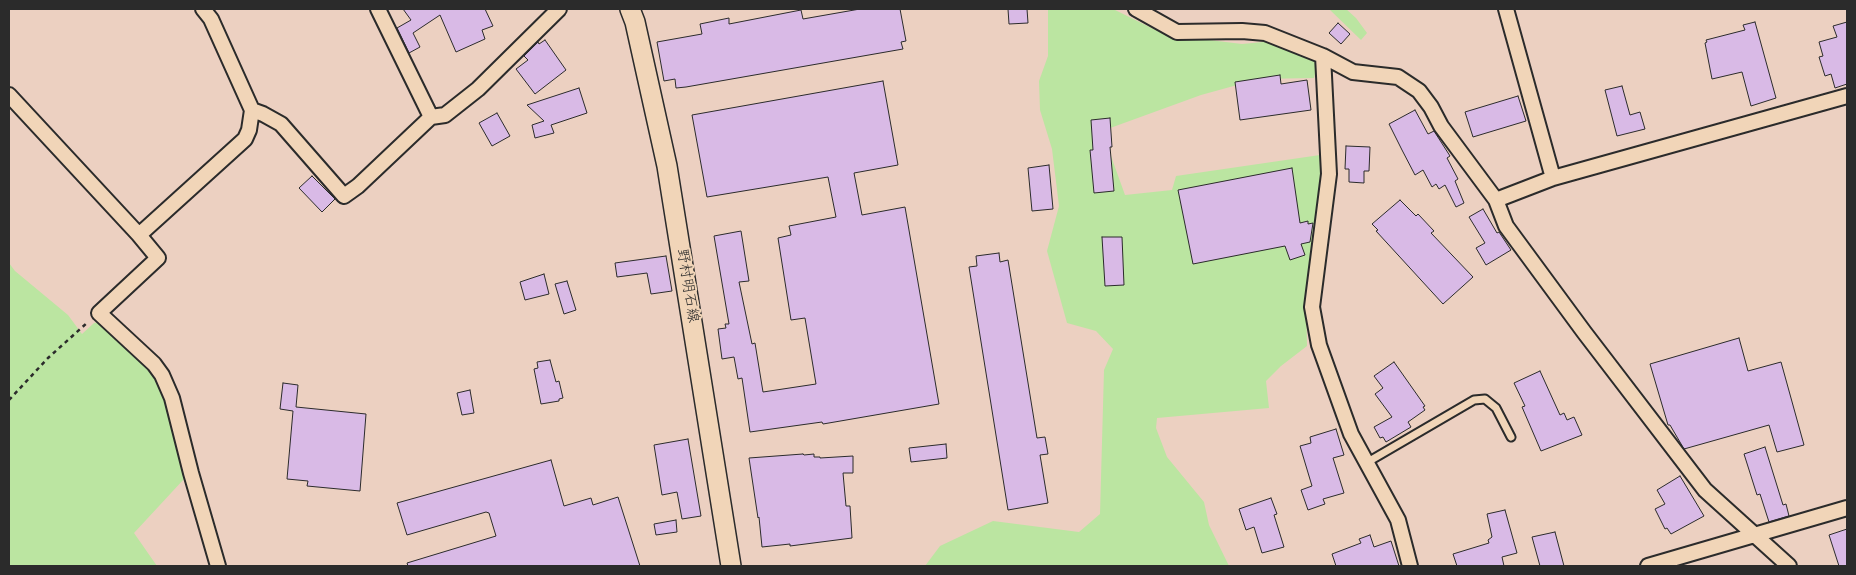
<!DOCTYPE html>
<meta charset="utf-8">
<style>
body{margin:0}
#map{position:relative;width:1856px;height:575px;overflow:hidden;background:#ecd0c1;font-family:"Gochi Hand",sans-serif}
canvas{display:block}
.frame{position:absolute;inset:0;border:10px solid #2b2b2b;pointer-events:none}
</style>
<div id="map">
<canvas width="1856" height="575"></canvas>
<div class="frame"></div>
</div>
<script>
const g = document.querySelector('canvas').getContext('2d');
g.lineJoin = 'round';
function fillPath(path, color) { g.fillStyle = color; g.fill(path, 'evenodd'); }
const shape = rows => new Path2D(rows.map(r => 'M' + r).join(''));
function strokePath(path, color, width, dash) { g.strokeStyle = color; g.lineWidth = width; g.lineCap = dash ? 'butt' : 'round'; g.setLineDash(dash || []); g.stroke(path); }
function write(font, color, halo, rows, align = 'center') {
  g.font = font + ' "Gochi Hand","Klee One",sans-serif'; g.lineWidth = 4; g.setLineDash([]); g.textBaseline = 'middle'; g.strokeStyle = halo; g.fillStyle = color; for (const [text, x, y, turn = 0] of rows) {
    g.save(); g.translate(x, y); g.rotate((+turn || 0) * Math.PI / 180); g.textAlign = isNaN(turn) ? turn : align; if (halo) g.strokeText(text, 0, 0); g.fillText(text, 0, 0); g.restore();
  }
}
const green = shape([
 [1048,9,1113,9,1176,40,1193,38,1242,44,1274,41,1319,58,1314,78,1259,79,1201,95,1102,131,1125,195,1172,190,1176,176,1320,155,1324,172,1306,294,1307,346,1281,366,1266,381,1269,408,1157,418,1156,428,1167,457,1204,502,1209,525,1229,566,925,566,940,546,993,521,1079,532,1100,514,1104,370,1113,349,1096,331,1067,323,1047,251,1059,206,1052,149,1040,110,1039,81,1048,56],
 [1329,9,1346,9,1356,18,1367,33,1361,40],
 [9,263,15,271,68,315,82,334,94,323,102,321,159,379,184,479,134,533,157,566,9,566]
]);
const building = shape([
 [403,9,485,9,493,26,482,30,485,39,456,52,440,15,413,33,420,47,409,53,397,28,411,20,403,9],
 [860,9,900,9,906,41,901,42,903,49,686,87,676,88,675,79,664,81,657,42,702,34,700,24,729,18,729,24,801,10,803,19,860,9],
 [1008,9,1027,9,1028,23,1009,24,1008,9],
 [1755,22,1776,98,1751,106,1742,72,1712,79,1705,43,1707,42,1706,40,1745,30,1743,25,1755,22],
 [1847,22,1847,84,1835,88,1831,74,1825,76,1819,57,1823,56,1819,42,1837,37,1833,26,1847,22],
 [1338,23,1350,34,1341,44,1329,33,1338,23],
 [545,40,566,70,535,94,516,69,528,60,524,56,538,42,539,44,545,40],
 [1280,75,1281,84,1307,80,1311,110,1240,120,1235,82,1280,75],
 [883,81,898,165,854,173,862,215,905,207,939,404,823,424,822,422,750,432,742,378,738,379,734,357,722,359,718,329,726,328,725,324,729,324,714,236,741,231,749,281,739,282,752,344,755,343,763,392,816,384,805,318,791,320,778,238,791,235,789,226,836,217,828,177,707,197,692,115,883,81],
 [1622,86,1630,115,1640,112,1645,129,1617,136,1605,90,1622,86],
 [579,88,587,113,551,125,554,133,535,138,532,125,544,121,527,105,579,88],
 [1518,96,1526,121,1473,137,1465,112,1518,96],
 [1415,110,1428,134,1434,131,1450,156,1447,158,1458,179,1455,181,1464,203,1456,207,1445,185,1439,189,1436,184,1432,187,1423,170,1415,175,1402,150,1389,124,1415,110],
 [497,113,510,136,492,146,479,123,497,113],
 [1110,118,1112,147,1110,147,1114,191,1094,193,1090,150,1093,150,1091,120,1110,118],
 [1346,146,1370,147,1369,171,1364,171,1364,183,1349,182,1349,169,1345,169,1346,146],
 [1049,165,1053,209,1032,211,1028,168,1049,165],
 [1292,168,1300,223,1308,221,1308,224,1313,223,1310,242,1301,244,1305,255,1290,260,1285,246,1193,264,1178,190,1292,168],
 [312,176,335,199,322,212,299,188,312,176],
 [1400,200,1416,216,1418,214,1434,231,1431,233,1473,277,1443,304,1376,231,1378,230,1372,224,1400,200],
 [1483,209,1497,233,1499,232,1511,250,1486,265,1476,248,1485,243,1469,217,1483,209],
 [1102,237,1122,237,1124,285,1105,286,1102,237],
 [999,253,1000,262,1008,260,1037,438,1045,437,1048,454,1040,455,1048,503,1008,510,969,267,977,266,976,256,999,253],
 [666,256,672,291,651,294,647,273,617,277,615,263,666,256],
 [544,274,549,294,525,300,520,282,544,274],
 [567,281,576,310,564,314,555,284,567,281],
 [1739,338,1748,371,1781,362,1804,445,1777,452,1769,425,1684,449,1670,425,1668,425,1650,364,1739,338],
 [550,360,556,382,559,381,563,398,559,399,559,401,541,404,534,369,538,368,537,362,550,360],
 [1394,362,1425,406,1423,407,1425,410,1408,422,1411,427,1386,442,1383,437,1380,438,1374,427,1392,417,1375,394,1383,388,1374,376,1394,362],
 [1540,371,1560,415,1564,413,1567,420,1574,417,1582,435,1541,451,1522,407,1525,406,1514,383,1540,371],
 [283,383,298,385,296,407,366,414,360,491,307,486,308,481,287,479,293,411,280,409,283,383],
 [470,390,474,413,462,415,457,393,470,390],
 [1336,429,1344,455,1333,458,1344,493,1323,499,1325,504,1308,510,1301,490,1312,486,1300,446,1311,443,1310,437,1336,429],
 [688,439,701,516,682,519,677,492,662,495,654,445,688,439],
 [946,444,947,458,911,462,909,448,946,444],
 [1765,447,1783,505,1786,504,1789,516,1769,522,1760,494,1757,495,1744,454,1765,447],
 [803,454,804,455,814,454,814,457,820,457,820,458,853,456,853,473,843,473,846,506,850,506,852,538,790,546,790,544,762,547,759,517,758,518,749,458,803,454],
 [551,460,564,506,591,498,593,505,618,497,640,566,408,566,407,563,496,536,489,513,486,512,407,535,397,503,551,460],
 [1680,476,1704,516,1671,534,1667,528,1665,529,1655,509,1665,504,1657,490,1680,476],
 [1271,498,1277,514,1274,515,1284,547,1262,553,1254,527,1246,530,1239,509,1271,498],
 [1505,510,1517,553,1502,557,1504,566,1457,566,1453,554,1489,543,1488,540,1492,537,1487,514,1505,510],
 [676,520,677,532,656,535,654,524,676,520],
 [1847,529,1847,566,1839,566,1829,535,1847,529],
 [1555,532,1564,566,1540,566,1532,537,1555,532],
 [1370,535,1374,547,1391,541,1399,566,1336,566,1332,554,1361,543,1359,539,1370,535]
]);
const path = shape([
 [9,400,48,358,88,322]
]);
const lane = shape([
 [1366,463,1474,400,1485,399,1496,408,1511,437]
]);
const street = shape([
 [203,9,211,19,252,110,249,130,245,139,139,235,158,258,99,313,154,364,162,375,172,398,191,473,218,566],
 [378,9,431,117],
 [1136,9,1177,32,1242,31,1265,33,1323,56,1353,72,1398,77,1419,91,1431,107,1441,126,1496,200,1506,226,1584,332,1705,490,1789,566],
 [1506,9,1553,178],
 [1323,56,1329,174,1312,307,1319,345,1351,434,1398,520,1410,566],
 [9,95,139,235],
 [252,110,263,114,281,124,344,196,358,186,431,117,445,115,478,89,559,9],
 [1496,200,1553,178,1847,96],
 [1648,566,1847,508]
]);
const secondary = shape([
 [630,9,635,22,667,166,731,566]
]);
const streetNames = [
 ["野村明石線",686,286,81]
];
fillPath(green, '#bbe5a1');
fillPath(building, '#d9bae6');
strokePath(building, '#2b2b2b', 1);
strokePath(lane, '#2b2b2b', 11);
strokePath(street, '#2b2b2b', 18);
strokePath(secondary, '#2b2b2b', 22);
strokePath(path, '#2b2b2b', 2.5, [4, 4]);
strokePath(lane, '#f1d5b8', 7);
strokePath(street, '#f1d5b8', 14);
strokePath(secondary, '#f1d5b8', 19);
write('15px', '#2b2b2b', '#f1d5b8', streetNames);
</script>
